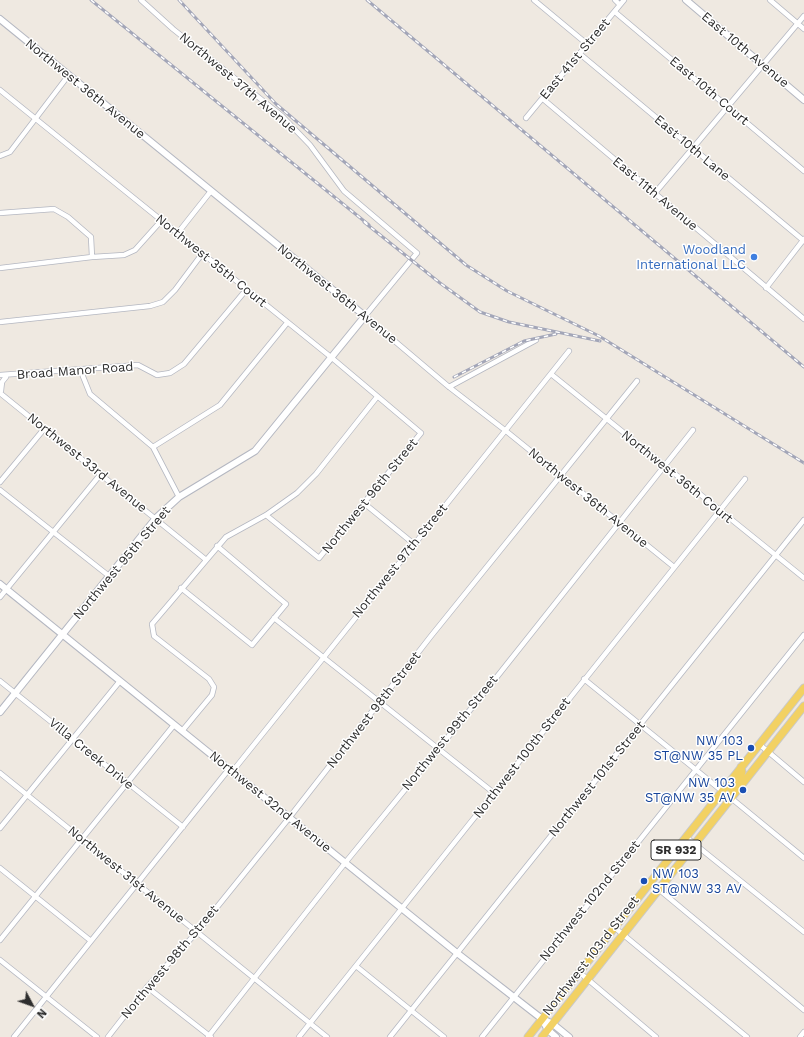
<!DOCTYPE html>
<style>
body{margin:0}
#map{position:relative;width:804px;height:1037px;overflow:hidden;background:#efe9e1;font-family:"Work Sans",sans-serif}
canvas{display:block}
.north{position:absolute;left:12px;top:985px;width:40px;height:40px;-webkit-text-stroke:3px #fff;paint-order:stroke;rotate:131deg;font-size:11px;font-weight:700;line-height:16px;text-align:center;color:#2e2e2e}
.north::after{content:'';display:block;margin:auto;width:14px;height:18px;background:#2e2e2e;clip-path:polygon(50% 0,100% 100%,50% 72%,0 100%)}
</style>
<div id="map">
<canvas width="804" height="1037"></canvas>
<div class="north">N</div>
</div>
<script>
const g = document.querySelector('canvas').getContext('2d');
g.lineJoin = 'round';
const shape = rows => new Path2D(rows.map(r => 'M' + r).join(''));
function strokePath(path, color, width, dash) { g.strokeStyle = color; g.lineWidth = width; g.lineCap = dash ? 'butt' : 'round'; g.setLineDash(dash || []); g.stroke(path); }
function write(font, color, halo, rows, align = 'center') {
  g.font = font + ' "Work Sans",sans-serif'; g.lineWidth = 3; g.setLineDash([]); g.textBaseline = 'middle'; g.strokeStyle = halo; g.fillStyle = color; for (const [text, x, y, turn = 0] of rows) {
    g.save(); g.translate(x, y); g.rotate((+turn || 0) * Math.PI / 180); g.textAlign = isNaN(turn) ? turn : align; if (halo) g.strokeText(text, 0, 0); g.fillText(text, 0, 0); g.restore();
  }
}
const street = shape([
 [141,0,173,29,282,116,310,145,344,191,417,253,365,316,449,387,506,431,674,567],
 [534,0,587,44],
 [615,0,620,5],
 [770,0,804,29],
 [615,12,804,171],
 [580,54,804,241],
 [0,90,332,358,421,433,319,558,266,515],
 [543,99,804,319],
 [526,118,624,0],
 [0,156,10,152,68,76],
 [655,193,804,16],
 [0,213,54,209,68,217,91,237,92,257],
 [177,234,211,191],
 [0,268,92,257,124,255,135,250,161,221],
 [766,288,804,239],
 [0,322,150,306,163,302,175,290,202,254],
 [80,369,90,394,153,447,179,497],
 [551,374,804,578],
 [0,375,138,365,157,375,170,373,184,364,246,290],
 [449,387,536,340],
 [1,391,2,382,6,377],
 [0,393,205,559],
 [153,447,220,405,287,323],
 [0,482,44,429],
 [0,490,109,576],
 [365,504,414,544],
 [181,588,252,645,286,604,217,546],
 [0,597,100,475],
 [274,618,494,793],
 [584,679,722,791],
 [0,681,183,827],
 [182,731,212,695,214,687,209,679,154,636,152,624,226,537,266,515,297,493,316,474,377,397],
 [759,744,804,782],
 [232,772,569,351],
 [0,773,327,1037],
 [731,798,804,858],
 [0,828,120,681],
 [686,837,804,932],
 [0,868,91,941],
 [650,882,804,1010],
 [614,927,747,1037],
 [0,940,174,725],
 [0,960,97,1037],
 [356,966,444,1037],
 [579,972,656,1037],
 [147,987,211,1037],
 [14,1037,229,769],
 [108,1037,147,987,196,933,289,818,431,636,637,381],
 [208,1037,345,863,488,688,693,430],
 [299,1037,745,479],
 [390,1037,804,520],
 [482,1037,804,635],
 [800,1037,804,1032]
]);
const secondary = shape([
 [686,0,804,100],
 [0,19,365,316,255,451,179,497,156,518,0,712],
 [0,584,457,953,542,1019,553,1024,569,1037],
 [542,1019,548,1030,556,1037]
]);
const primary = shape([
 [731,798,732,787,740,778,742,772,741,767],
 [528,1037,804,688],
 [542,1037,804,706]
]);
const rail = shape([
 [91,0,369,225],
 [179,0,276,104,466,265,507,291,599,336,804,463],
 [367,0,804,367],
 [364,222,440,283,480,312,509,322,600,341],
 [454,377,524,341,556,334]
]);
const markers = [
 [754,257,4,"#3f7fe0"],
 [751,748,4,"#1a4fb4"],
 [743,790,4,"#1a4fb4"],
 [644,881,4,"#1a4fb4"]
];
const shields = [
 [676,850,50]
];
const shieldNames = [
 ["SR 932",676,850]
];
const streetNames = [
 ["East 10th Avenue",745,50,40],
 ["East 41st Street",575,59,-50],
 ["Northwest 37th Avenue",238,83,40],
 ["Northwest 36th Avenue",85,89,39],
 ["East 10th Court",709,91,40],
 ["East 10th Lane",692,148,40],
 ["East 11th Avenue",655,194,40],
 ["Northwest 35th Court",211,261,39],
 ["Northwest 36th Avenue",337,294,39],
 ["Broad Manor Road",75,371,-4],
 ["Northwest 33rd Avenue",87,463,39],
 ["Northwest 36th Court",677,477,39],
 ["Northwest 96th Street",370,496,-51],
 ["Northwest 36th Avenue",588,498,39],
 ["Northwest 97th Street",400,561,-51],
 ["Northwest 95th Street",122,563,-50],
 ["Northwest 98th Street",374,710,-52],
 ["Northwest 99th Street",450,733,-51],
 ["Villa Creek Drive",91,754,39],
 ["Northwest 100th Street",522,758,-52],
 ["Northwest 101st Street",597,779,-51],
 ["Northwest 32nd Avenue",270,802,39],
 ["Northwest 31st Avenue",126,875,39],
 ["Northwest 102nd Street",590,901,-51],
 ["Northwest 103rd Street",591,956,-52],
 ["Northwest 98th Street",170,962,-50]
];
const shopNames = [
 ["Woodland",746,250],
 ["International LLC",746,265]
];
const transitNames = [
 ["NW 103",743,741],
 ["ST@NW 35 PL",743,756],
 ["NW 103",735,783],
 ["ST@NW 35 AV",735,798],
 ["NW 103",652,874,"left"],
 ["ST@NW 33 AV",652,889,"left"]
];
strokePath(street, '#b4b7c1', 6);
strokePath(secondary, '#b4b7c1', 8);
strokePath(primary, '#c9c9c9', 9);
strokePath(street, '#fff', 4.5);
strokePath(secondary, '#fff', 6);
strokePath(primary, '#f2d163', 7);
strokePath(rail, '#a3a6b8', 3);
strokePath(rail, '#fff', 1.5, [4.5]);
for (const [x, y, r, color] of markers) { const dot = new Path2D(); dot.arc(x, y, r, 0, 2 * Math.PI); g.fillStyle = color; g.fill(dot); strokePath(dot, '#fff', 1.5); }
for (const [x, y, w] of shields) { const box = new Path2D(); box.roundRect(x - w / 2, y - 10, w, 20, 3); g.fillStyle = '#fff'; g.fill(box); strokePath(box, '#2e2e2e', 1); }
write('bold 12px', '#2e2e2e', null, shieldNames);
write('13px', '#2e2e2e', '#fff', streetNames);
write('13px', '#366cbe', '#fff', shopNames, 'right');
write('13px', '#164399', '#fff', transitNames, 'right');
</script>
